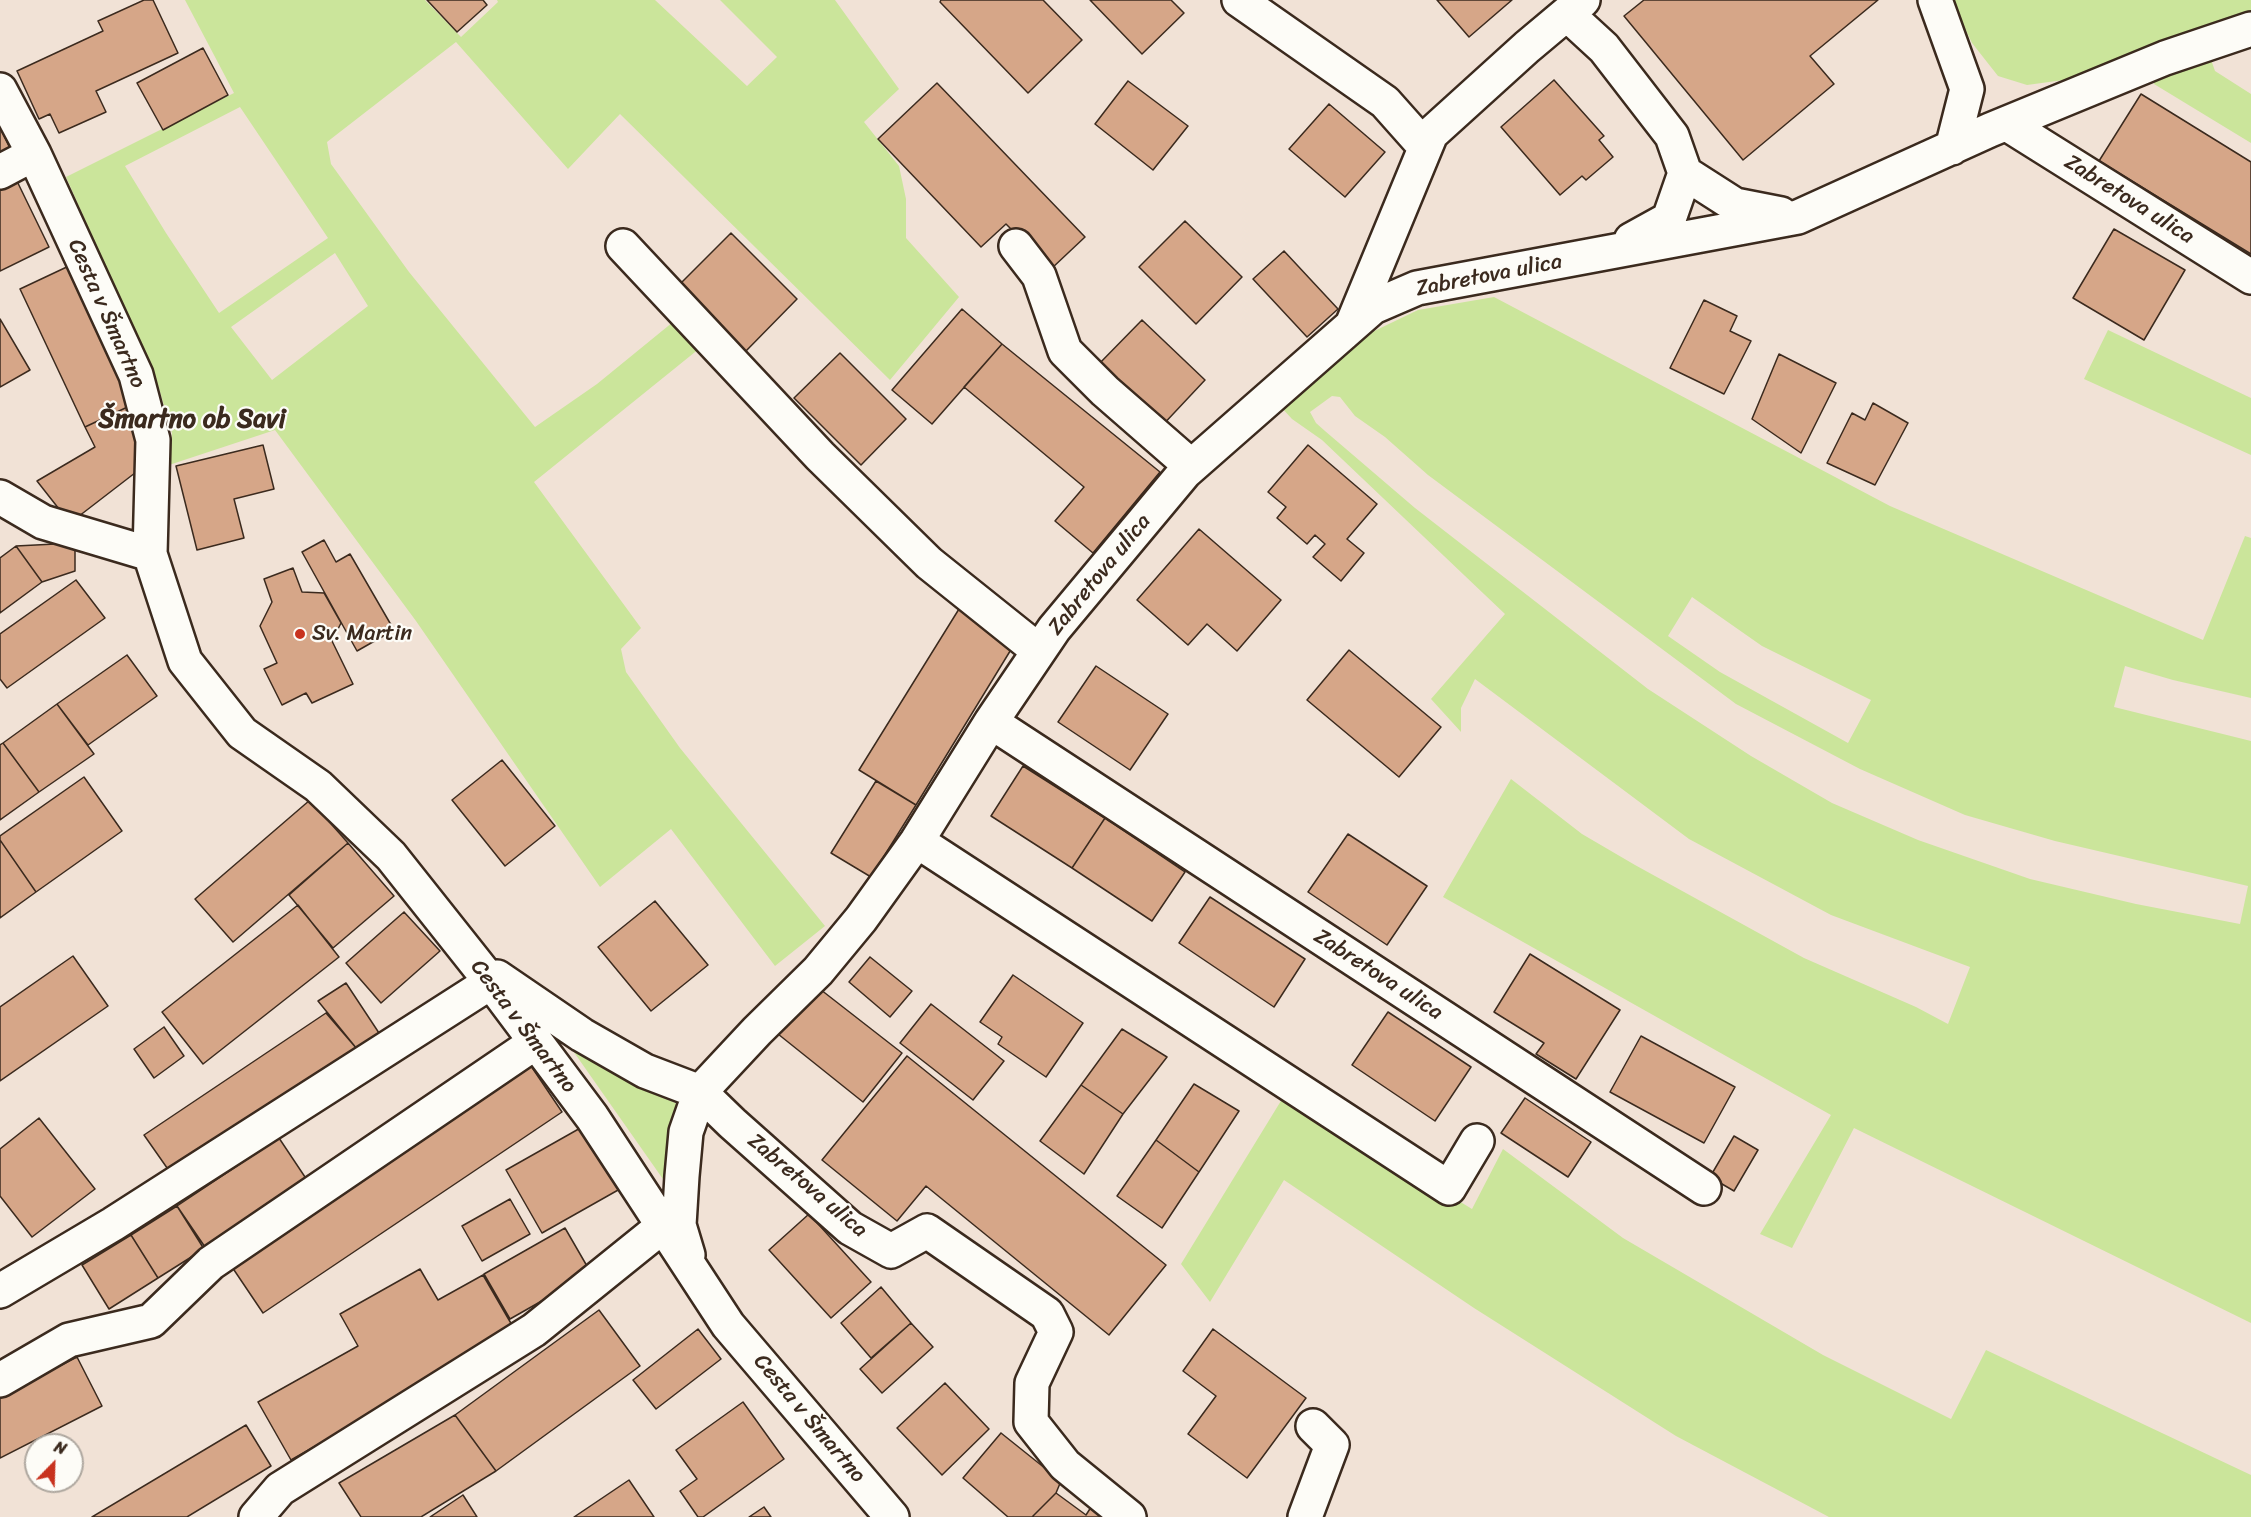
<!DOCTYPE html>
<meta charset="utf-8">
<style>
body{margin:0}
#map{position:relative;width:2251px;height:1517px;overflow:hidden;background:#f1e2d6;font-family:Sriracha,sans-serif}
canvas{display:block}
.north{position:absolute;left:24px;top:1433px;width:60px;height:60px;box-sizing:border-box;background:#fdfcf7;border:2px solid #afa8a0;border-radius:50%;rotate:23deg;font-size:16px;font-weight:700;line-height:24px;text-align:center;color:#3b2a1e}
.north::after{content:'';display:block;margin:auto;width:21px;height:27px;background:#c8321e;clip-path:polygon(50% 0,100% 100%,50% 72%,0 100%)}
</style>
<div id="map">
<canvas width="2251" height="1517"></canvas>
<div class="north">N</div>
</div>
<script>
const g = document.querySelector('canvas').getContext('2d');
g.lineJoin = 'round';
function fillPath(path, color) { g.fillStyle = color; g.fill(path, 'evenodd'); }
const shape = rows => new Path2D(rows.map(r => 'M' + r).join(''));
function strokePath(path, color, width, dash) { g.strokeStyle = color; g.lineWidth = width; g.lineCap = dash ? 'butt' : 'round'; g.setLineDash(dash || []); g.stroke(path); }
function write(font, color, halo, rows, align = 'center') {
  g.font = font + ' Sriracha,sans-serif'; g.lineWidth = 4.5; g.setLineDash([]); g.textBaseline = 'middle'; g.strokeStyle = halo; g.fillStyle = color; for (const [text, x, y, turn = 0] of rows) {
    g.save(); g.translate(x, y); g.rotate((+turn || 0) * Math.PI / 180); g.textAlign = isNaN(turn) ? turn : align; if (halo) g.strokeText(text, 0, 0); g.fillText(text, 0, 0); g.restore();
  }
}
const green = shape([
 [185,0,425,0,461,37,498,2,497,0,655,0,747,86,777,57,720,0,835,0,899,89,864,122,899,166,906,199,906,238,959,297,890,380,620,114,568,169,456,42,327,142,331,164,409,272,535,427,597,384,673,322,705,344,534,482,641,628,621,649,626,672,680,748,825,926,775,966,671,829,600,887,416,621,275,430,169,465,172,433,158,385,66,177,234,93],
 [240,107,328,238,219,313,166,233,125,166],
 [335,253,368,306,272,380,231,327],
 [1951,0,2251,0,2251,16,2071,79,2027,85,1998,76,1972,43],
 [2208,51,2215,71,2251,94,2251,143,2154,84,2151,74],
 [1494,297,1890,506,2203,640,2245,536,2251,538,2251,698,2173,680,2125,666,2114,707,2251,741,2251,1323,1854,1128,1792,1248,1760,1234,1831,1115,1443,897,1511,779,1582,834,1635,865,1804,958,1916,1007,1948,1024,1970,967,1831,915,1689,839,1475,679,1461,708,1461,732,1431,699,1505,614,1322,440,1292,419,1281,407,1366,335,1418,310],
 [1332,396,1340,397,1355,416,1385,437,1428,475,1736,704,1860,769,1965,815,2055,841,2248,886,2240,924,2136,904,2030,879,1918,840,1832,803,1751,756,1648,689,1415,508,1325,431,1316,423,1310,412],
 [1692,597,1762,646,1871,700,1848,743,1720,672,1668,636],
 [2108,330,2251,398,2251,455,2084,379],
 [571,1048,677,1104,665,1182],
 [1287,1091,1323,1118,1472,1209,1503,1149,1623,1238,1823,1355,1951,1419,1986,1350,2251,1475,2251,1517,1829,1517,1676,1436,1474,1308,1284,1180,1210,1302,1181,1264]
]);
const building = shape([
 [144,0,153,0,178,53,96,91,106,112,59,133,50,114,39,119,17,71,103,31,98,21,144,0],
 [427,0,483,0,487,5,457,32,427,0],
 [941,0,1043,0,1082,40,1028,93,940,2,941,0],
 [1090,0,1171,0,1184,13,1142,54,1090,0],
 [1437,0,1512,0,1469,37,1437,0],
 [1644,0,1878,0,1810,56,1834,84,1743,160,1624,16,1644,0],
 [203,48,228,95,163,130,137,83,203,48],
 [1554,80,1604,136,1599,140,1613,157,1586,180,1582,176,1560,195,1501,127,1554,80],
 [1128,81,1188,126,1153,170,1095,124,1128,81],
 [937,83,1085,237,1051,269,1006,224,981,247,878,139,937,83],
 [2141,94,2251,162,2251,254,2099,161,2141,94],
 [1329,104,1385,152,1345,197,1289,149,1329,104],
 [0,127,16,161,0,169,0,127],
 [14,175,49,247,0,271,0,182,14,175],
 [1185,221,1242,277,1196,324,1139,267,1185,221],
 [2114,229,2185,270,2144,340,2073,298,2114,229],
 [731,233,797,299,745,352,678,286,731,233],
 [1284,251,1338,309,1307,337,1253,279,1284,251],
 [71,265,136,403,85,427,20,289,71,265],
 [1704,300,1737,316,1730,331,1751,341,1724,394,1670,368,1704,300],
 [962,309,1002,344,932,424,892,390,962,309],
 [0,319,30,370,0,387,0,319],
 [1142,320,1205,380,1159,429,1095,368,1142,320],
 [1002,344,1160,472,1093,553,1055,521,1084,487,964,387,1002,344],
 [840,353,906,419,861,465,794,398,840,353],
 [1779,354,1836,383,1801,453,1752,419,1779,354],
 [136,403,144,466,70,523,37,481,95,447,85,427,136,403],
 [1873,403,1908,423,1875,485,1827,463,1852,413,1865,420,1873,403],
 [263,445,274,489,234,499,244,538,197,550,176,466,263,445],
 [1308,445,1377,504,1347,539,1364,553,1341,581,1313,557,1325,544,1315,535,1307,544,1277,518,1286,507,1268,492,1308,445],
 [1199,529,1281,600,1237,651,1207,624,1188,645,1137,600,1199,529],
 [324,540,336,562,350,554,394,630,357,651,302,552,324,540],
 [75,543,75,571,42,582,16,546,75,543],
 [16,546,42,582,0,613,0,558,16,546],
 [293,568,302,592,324,593,341,623,332,641,353,684,312,703,306,693,282,705,264,669,277,663,260,626,272,602,264,579,293,568],
 [76,580,105,618,7,688,0,679,0,634,76,580],
 [959,609,1015,643,916,805,859,770,959,609],
 [1349,650,1441,727,1399,777,1307,700,1349,650],
 [127,655,157,696,88,745,57,704,127,655],
 [1096,666,1168,714,1130,770,1058,722,1096,666],
 [57,704,94,754,39,792,3,743,57,704],
 [3,743,39,792,0,820,0,745,3,743],
 [502,760,555,826,505,866,452,800,502,760],
 [1023,766,1105,818,1072,868,991,816,1023,766],
 [84,777,122,831,36,892,0,840,0,836,84,777],
 [876,781,916,805,871,877,831,853,876,781],
 [310,800,348,843,233,942,195,899,310,800],
 [1105,818,1185,872,1152,921,1072,868,1105,818],
 [1348,834,1427,886,1387,945,1308,892,1348,834],
 [0,840,36,892,0,918,0,840],
 [348,843,394,896,333,948,289,895,348,843],
 [1210,897,1305,959,1274,1007,1179,943,1210,897],
 [655,901,708,965,651,1011,598,947,655,901],
 [298,905,339,957,203,1064,162,1012,298,905],
 [404,912,440,951,381,1003,346,963,404,912],
 [1530,954,1620,1010,1576,1079,1536,1054,1544,1043,1494,1012,1530,954],
 [73,956,108,1006,0,1081,0,1007,73,956],
 [870,957,912,991,890,1017,849,982,870,957],
 [1013,975,1083,1023,1046,1077,998,1044,1002,1037,980,1022,1013,975],
 [346,983,381,1036,357,1049,318,1001,346,983],
 [816,986,902,1053,863,1102,778,1034,816,986],
 [931,1004,1004,1061,973,1100,900,1043,931,1004],
 [1388,1012,1471,1067,1435,1121,1352,1065,1388,1012],
 [326,1013,357,1049,172,1175,144,1135,326,1013],
 [164,1027,184,1056,154,1078,134,1049,164,1027],
 [1122,1029,1167,1057,1123,1114,1081,1085,1122,1029],
 [1641,1036,1735,1087,1704,1143,1610,1092,1641,1036],
 [907,1056,1166,1265,1109,1335,926,1186,897,1221,822,1160,907,1056],
 [529,1063,562,1112,263,1313,230,1264,529,1063],
 [1194,1084,1239,1111,1199,1172,1156,1140,1194,1084],
 [1081,1085,1123,1114,1084,1174,1040,1141,1081,1085],
 [1525,1098,1591,1142,1568,1177,1501,1133,1525,1098],
 [39,1118,95,1189,32,1237,0,1196,0,1149,39,1118],
 [591,1122,627,1185,542,1233,506,1170,591,1122],
 [1734,1136,1758,1150,1734,1191,1710,1177,1734,1136],
 [279,1138,307,1180,205,1247,177,1206,279,1138],
 [1156,1140,1199,1172,1162,1228,1117,1196,1156,1140],
 [510,1199,530,1234,482,1261,462,1226,510,1199],
 [177,1206,204,1249,158,1278,131,1235,177,1206],
 [809,1214,871,1282,831,1318,769,1250,809,1214],
 [565,1228,591,1273,510,1319,484,1274,565,1228],
 [131,1235,158,1278,109,1309,82,1265,131,1235],
 [420,1269,438,1300,483,1275,516,1332,291,1460,258,1402,358,1346,340,1314,420,1269],
 [881,1287,911,1323,871,1358,841,1323,881,1287],
 [599,1310,640,1366,496,1471,455,1415,599,1310],
 [911,1323,933,1347,882,1393,860,1369,911,1323],
 [698,1329,721,1359,656,1409,633,1380,698,1329],
 [1213,1329,1306,1398,1247,1478,1188,1434,1216,1396,1183,1371,1213,1329],
 [77,1357,102,1406,0,1458,0,1396,77,1357],
 [945,1383,989,1429,942,1475,897,1428,945,1383],
 [743,1402,784,1459,703,1517,698,1517,680,1491,697,1479,676,1450,743,1402],
 [455,1415,496,1471,421,1517,361,1517,339,1483,455,1415],
 [246,1425,271,1466,187,1517,92,1517,246,1425],
 [1001,1433,1061,1481,1056,1493,1032,1517,1008,1517,963,1478,1001,1433],
 [629,1480,654,1517,574,1517,629,1480],
 [1056,1493,1086,1515,1093,1504,1109,1517,1032,1517,1056,1493],
 [463,1495,477,1517,430,1517,463,1495],
 [764,1507,771,1517,749,1517,764,1507]
]);
const minor = shape([
 [1239,0,1385,102,1425,147],
 [1935,0,1967,89,1952,148],
 [1567,14,1604,48,1672,136,1685,173,1669,219,1631,240],
 [0,90,34,154,136,375,153,440,150,554,185,661,242,733,318,786,391,856,491,982,592,1117,728,1325,892,1517],
 [2007,124,2251,277],
 [0,172,34,154],
 [1685,173,1735,205,1781,214],
 [623,246,820,456,929,563,1039,651],
 [1016,246,1039,276,1065,351,1105,391,1191,466],
 [1352,325,1431,134,1527,47,1583,0],
 [0,497,43,522,150,554],
 [991,722,1704,1188],
 [917,841,1449,1188,1477,1141],
 [497,977,582,1035,645,1071,700,1092,686,1132,682,1176,679,1225,688,1255],
 [0,1291,113,1224,491,982],
 [0,1380,69,1340,151,1321,211,1263,536,1042],
 [256,1517,280,1489,534,1330,663,1226],
 [1129,1517,1065,1465,1031,1422,1032,1383,1056,1332,1047,1314,927,1231,891,1251,850,1228,732,1123,700,1092,757,1031,818,971,861,919,917,841,991,722,1054,629,1185,472,1373,307,1417,288,1798,217,1990,130,2165,58,2251,29],
 [1305,1517,1332,1445,1313,1426]
]);
const markers = [
 [300,634,6,"#c8321e"]
];
const streetNames = [
 ["Zabretova ulica",2129,200,32],
 ["Zabretova ulica",1489,276,-11],
 ["Cesta v Šmartno",106,314,66],
 ["Zabretova ulica",1100,575,-51],
 ["Zabretova ulica",1378,975,33],
 ["Cesta v Šmartno",523,1027,53],
 ["Zabretova ulica",807,1186,40],
 ["Cesta v Šmartno",809,1419,50]
];
const poiNames = [
 ["Sv. Martin",312,634]
];
const quarterNames = [
 ["Šmartno ob Savi",192,420]
];
fillPath(green, '#cbe59b');
fillPath(building, '#d6a688');
strokePath(building, '#3b2a1e', 1.5);
strokePath(minor, '#3b2a1e', 38);
strokePath(minor, '#fdfcf7', 33);
for (const [x, y, r, color] of markers) { const dot = new Path2D(); dot.arc(x, y, r, 0, 2 * Math.PI); g.fillStyle = color; g.fill(dot); strokePath(dot, '#fdfcf7', 2); }
write('22px', '#3b2a1e', '#fdfcf7', streetNames);
write('22px', '#3b2a1e', '#fdfcf7', poiNames, 'left');
write('bold 26px', '#3b2a1e', '#fdfcf7', quarterNames);
</script>
